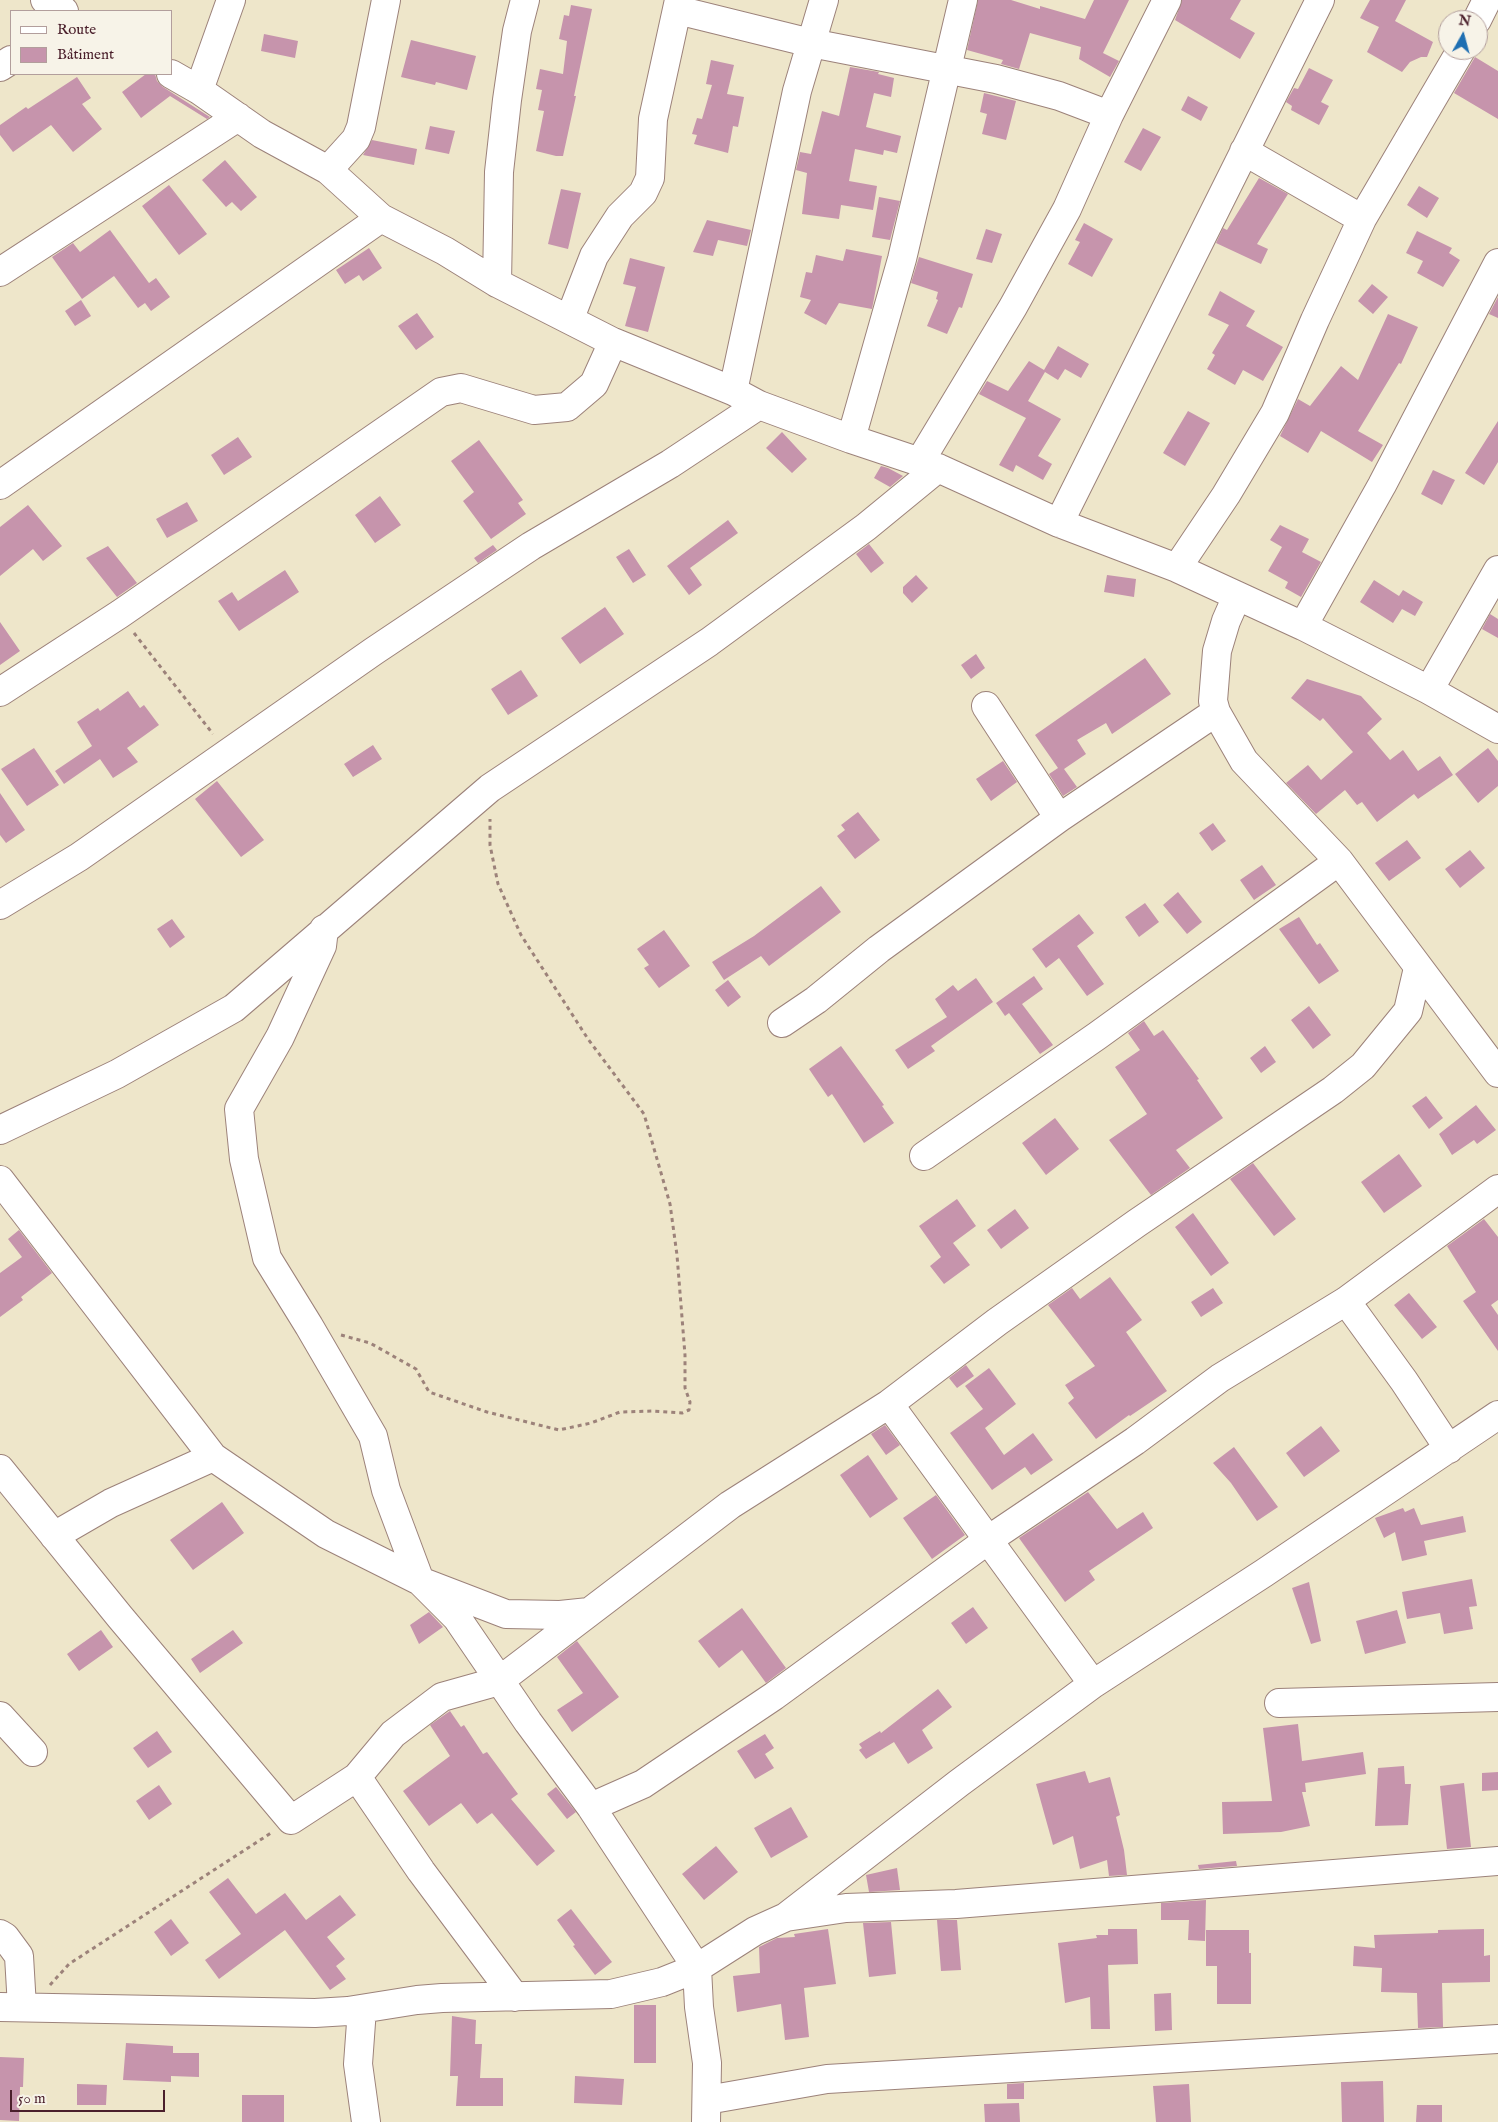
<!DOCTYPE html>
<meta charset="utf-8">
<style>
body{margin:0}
#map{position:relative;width:1498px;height:2122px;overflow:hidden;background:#eee6ca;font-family:"IM FELL English",serif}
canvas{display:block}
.legend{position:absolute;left:10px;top:10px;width:162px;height:65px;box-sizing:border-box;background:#f7f3e8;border:1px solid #b29e9c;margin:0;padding:6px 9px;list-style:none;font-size:15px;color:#4a1f2b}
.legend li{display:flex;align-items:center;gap:10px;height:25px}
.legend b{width:25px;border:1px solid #b29e9c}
.north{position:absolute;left:1438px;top:10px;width:50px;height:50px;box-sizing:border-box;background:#f7f3e8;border:1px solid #b29e9c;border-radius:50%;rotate:7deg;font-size:14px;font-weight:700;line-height:20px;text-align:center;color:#4a1f2b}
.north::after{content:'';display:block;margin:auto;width:18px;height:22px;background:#1f6fb2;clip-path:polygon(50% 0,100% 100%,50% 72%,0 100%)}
.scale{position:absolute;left:10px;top:2090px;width:155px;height:22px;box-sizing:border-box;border:2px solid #4a1f2b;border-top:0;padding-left:6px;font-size:15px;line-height:18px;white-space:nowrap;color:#4a1f2b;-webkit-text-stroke:4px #f7f3e8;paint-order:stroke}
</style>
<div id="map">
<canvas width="1498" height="2122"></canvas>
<ul class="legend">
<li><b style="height:6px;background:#fff"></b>Route</li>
<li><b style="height:14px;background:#c694ac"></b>Bâtiment</li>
</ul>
<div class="north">N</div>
<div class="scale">50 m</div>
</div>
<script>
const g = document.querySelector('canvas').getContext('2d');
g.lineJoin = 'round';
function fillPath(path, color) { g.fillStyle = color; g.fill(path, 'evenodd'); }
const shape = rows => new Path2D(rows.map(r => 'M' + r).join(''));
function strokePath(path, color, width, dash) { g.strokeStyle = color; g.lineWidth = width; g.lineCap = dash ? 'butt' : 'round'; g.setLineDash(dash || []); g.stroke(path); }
const building = shape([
 [978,0,1011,0,1040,9,1040,6,1085,19,1094,0,1129,0,1103,53,1119,61,1110,77,1079,59,1081,47,1030,33,1019,69,1001,64,1003,60,967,50],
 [1182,0,1241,0,1230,19,1255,33,1240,59,1175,20],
 [1370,0,1406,0,1395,21,1433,42,1427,57,1421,57,1410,62,1402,72,1367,52,1379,27,1360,18],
 [571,5,592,9,574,96,576,96,563,156,556,156,536,151,544,111,538,110,542,90,536,89,540,69,563,74,567,41,559,39,564,15,569,16],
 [264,34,298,41,295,58,261,51],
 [411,40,476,56,467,90,436,82,435,85,401,77],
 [1475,57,1498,71,1498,119,1454,93],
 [711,60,734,65,727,94,744,97,738,127,733,126,728,153,694,144,697,135,692,134,697,118,702,119,712,85,706,84],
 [850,67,879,72,878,74,894,78,891,97,874,93,866,127,901,136,897,153,884,150,883,155,855,149,849,181,877,186,873,210,841,205,839,219,802,214,807,173,796,170,800,152,811,154,822,111,839,116],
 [1309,68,1333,80,1321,102,1329,106,1319,125,1291,110,1292,106,1286,102,1294,88,1298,89],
 [146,74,155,74,157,81,163,87,210,117,207,119,170,96,141,118,122,92],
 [77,77,91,98,82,104,102,129,73,152,51,125,13,152,0,135,0,125,26,107,28,109],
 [984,93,1016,101,1006,140,982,134,987,114,980,112],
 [1188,96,1208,107,1201,121,1181,110],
 [430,126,455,131,449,154,425,149],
 [1143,128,1161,137,1141,171,1124,162],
 [372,140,417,149,414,165,363,155],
 [225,160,257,197,241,211,232,202,226,207,202,180],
 [1259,178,1288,194,1257,244,1268,249,1261,264,1216,243,1223,228,1227,230],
 [169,185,207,234,179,255,142,206],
 [1419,186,1439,198,1427,218,1407,205],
 [561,189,581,193,568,249,548,244],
 [879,197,900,201,890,240,872,237],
 [707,220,751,230,747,246,718,240,713,256,693,252],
 [1084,223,1113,239,1092,277,1068,264,1080,242,1075,240],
 [986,229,1002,234,992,263,976,259],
 [110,230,149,283,156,278,170,297,151,311,145,303,138,308,114,276,82,299,52,257,73,243,80,252],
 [1417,231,1452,248,1449,253,1460,260,1443,287,1417,273,1423,261,1406,253],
 [369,248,382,268,363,281,359,275,345,284,336,270],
 [846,249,882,256,872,309,839,303,826,325,804,313,811,300,800,297,806,272,812,273,816,255,843,261],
 [919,257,973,274,962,308,959,307,947,334,927,326,938,300,936,299,938,292,911,283],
 [630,258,665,267,648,332,625,326,636,287,623,284],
 [1372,284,1388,297,1373,314,1358,301],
 [1220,291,1255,311,1246,326,1283,347,1263,381,1243,370,1235,385,1207,369,1215,355,1212,353,1229,325,1208,315],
 [1498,297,1498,318,1489,314],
 [81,300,91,316,75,326,65,311],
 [417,313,434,337,416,350,398,326],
 [1388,314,1418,327,1401,364,1399,363,1358,431,1383,445,1372,462,1321,431,1308,453,1280,436,1298,399,1310,406,1341,366,1358,380],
 [1058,346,1089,364,1081,378,1065,369,1058,380,1045,372,1028,401,1061,419,1038,456,1052,464,1043,480,1016,465,1013,472,999,465,1026,418,979,394,987,381,1008,391,1029,361,1044,370],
 [1188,411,1210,423,1185,466,1163,453],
 [1498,421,1498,462,1484,485,1465,473],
 [782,432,807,459,792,473,766,448],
 [238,437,252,457,224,475,211,455],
 [479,440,523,500,518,503,526,514,491,539,463,501,474,492,451,461],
 [881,466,888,468,903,476,890,487,874,478],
 [1433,470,1455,480,1442,505,1421,494],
 [380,496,401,525,375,543,355,515],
 [187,502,198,521,167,538,156,519],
 [28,505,62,546,43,561,33,549,0,576,0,527],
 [728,520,738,533,690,568,702,585,689,595,667,566],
 [1280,525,1309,539,1302,552,1321,562,1301,597,1285,588,1288,582,1268,571,1282,547,1270,540],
 [869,544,884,563,871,573,856,554],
 [493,545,497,550,478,563,474,558],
 [108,546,137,583,117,597,86,558],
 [629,549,646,575,633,583,616,557],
 [285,570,299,592,239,631,218,601,232,592,238,601],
 [916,575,928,588,912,603,903,593,903,587],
 [1107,575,1136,579,1134,597,1104,592],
 [1374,580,1399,596,1403,590,1423,602,1415,616,1402,609,1393,623,1360,602],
 [605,607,624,634,580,664,561,638],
 [1490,614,1498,619,1498,638,1482,629],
 [0,622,20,651,0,665],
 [976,654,985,668,971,679,961,665],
 [1145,658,1171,694,1112,734,1106,723,1077,740,1086,754,1064,769,1077,787,1063,796,1049,774,1058,768,1035,735],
 [521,670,538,696,508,715,491,689],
 [1307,679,1361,696,1382,719,1367,733,1390,760,1403,750,1418,771,1440,756,1453,775,1418,799,1414,794,1377,822,1362,802,1357,805,1345,790,1316,814,1286,783,1308,765,1321,780,1353,752,1323,718,1320,721,1291,698],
 [128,691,140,708,144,705,159,725,127,748,138,762,113,778,100,759,64,784,55,771,92,746,77,722,98,708,100,711],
 [373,745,382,759,353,777,344,764],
 [34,748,59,785,27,806,1,769],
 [1488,748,1498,761,1498,786,1478,803,1455,774],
 [1003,761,1017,782,991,801,976,779],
 [217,781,264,840,241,857,195,799],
 [0,793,25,830,6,843,0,835],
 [858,812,880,840,855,859,837,836,845,830,841,825],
 [1213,823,1226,841,1212,851,1199,833],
 [1407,840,1421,858,1389,881,1375,863],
 [1470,850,1485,868,1460,888,1445,869],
 [1262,865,1276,885,1254,900,1240,880],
 [821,886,841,912,769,966,761,956,724,980,712,962,754,936],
 [1178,892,1202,922,1187,934,1163,905],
 [1145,903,1159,922,1139,937,1125,917],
 [1079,914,1094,933,1077,946,1104,984,1087,996,1059,958,1046,968,1032,949],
 [1299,917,1317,945,1320,943,1339,971,1319,984,1279,929],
 [172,919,185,937,170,948,157,929],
 [664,930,690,966,659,988,644,968,649,965,637,949],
 [1034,976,1043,989,1022,1004,1053,1045,1040,1054,1009,1013,1005,1016,996,1003],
 [976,978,993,1002,931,1046,935,1051,908,1069,895,1050,947,1017,935,999,953,985,958,991],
 [728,980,741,997,728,1007,715,990],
 [1309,1006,1331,1035,1313,1049,1291,1020],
 [1144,1021,1154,1036,1163,1030,1199,1079,1197,1080,1223,1118,1176,1150,1190,1168,1151,1195,1109,1140,1147,1114,1115,1067,1140,1050,1128,1033],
 [841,1046,884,1105,882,1106,894,1123,864,1143,832,1094,828,1097,809,1069],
 [1265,1046,1276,1062,1261,1073,1250,1058],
 [1426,1096,1443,1118,1429,1129,1412,1106],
 [1476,1105,1496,1130,1477,1144,1474,1140,1452,1155,1439,1134],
 [1055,1118,1079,1149,1046,1175,1022,1143],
 [1399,1154,1422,1186,1384,1213,1361,1182],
 [1253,1163,1296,1219,1274,1236,1230,1179],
 [957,1199,976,1226,953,1243,970,1265,944,1284,930,1266,941,1257,919,1226],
 [1015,1209,1029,1228,1001,1249,987,1230],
 [1193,1213,1229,1263,1211,1276,1175,1227],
 [1484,1219,1498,1237,1498,1300,1491,1305,1498,1315,1498,1351,1463,1301,1476,1292,1447,1246],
 [19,1230,52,1273,21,1297,23,1300,0,1317,0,1273,22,1257,8,1239],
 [1110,1277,1142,1320,1126,1332,1167,1391,1130,1416,1129,1415,1096,1439,1068,1403,1074,1398,1065,1385,1095,1366,1048,1305,1072,1288,1080,1299],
 [1213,1288,1223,1303,1201,1317,1191,1302],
 [1409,1293,1437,1327,1422,1339,1394,1305],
 [966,1365,974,1376,957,1388,949,1378],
 [989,1368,1016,1404,985,1428,1004,1455,1033,1433,1053,1460,1031,1475,1025,1467,992,1490,950,1433,983,1409,965,1386],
 [885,1425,900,1445,886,1455,871,1434],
 [1321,1426,1340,1451,1304,1477,1286,1453],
 [1234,1447,1278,1507,1257,1521,1231,1483,1213,1463],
 [868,1455,898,1499,870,1518,840,1475],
 [1088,1492,1117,1529,1143,1512,1153,1528,1089,1571,1095,1580,1065,1602,1019,1538],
 [936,1495,965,1535,932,1559,903,1518],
 [222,1502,244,1533,193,1570,170,1540],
 [1403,1508,1405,1512,1414,1508,1421,1525,1463,1516,1466,1532,1424,1541,1427,1555,1402,1561,1395,1532,1384,1538,1375,1518],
 [1472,1579,1477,1606,1469,1607,1473,1629,1444,1634,1440,1613,1407,1619,1402,1592],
 [1309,1582,1321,1641,1311,1644,1292,1588],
 [973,1607,988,1628,966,1644,951,1623],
 [742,1608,786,1668,766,1683,742,1650,719,1668,698,1641],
 [1397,1610,1406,1643,1365,1654,1356,1621],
 [429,1612,443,1627,419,1644,410,1625],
 [101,1630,113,1647,79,1671,67,1654],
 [233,1630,243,1643,200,1673,191,1659],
 [577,1641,619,1697,572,1732,557,1710,583,1693,557,1657],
 [938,1689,952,1707,922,1730,933,1748,908,1764,894,1742,866,1759,859,1750,862,1748,859,1744,880,1731,881,1733],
 [450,1711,461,1727,464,1725,483,1754,487,1752,518,1794,511,1799,555,1851,537,1866,492,1813,477,1824,461,1803,429,1826,403,1791,450,1756,430,1725],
 [1298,1724,1302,1761,1363,1752,1366,1774,1305,1783,1306,1792,1302,1792,1310,1826,1281,1832,1223,1834,1222,1802,1272,1801,1263,1728],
 [157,1731,172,1752,148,1768,133,1748],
 [765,1734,774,1748,765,1754,774,1768,755,1779,737,1751],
 [1404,1766,1405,1784,1411,1784,1408,1825,1375,1826,1378,1768],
 [1085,1771,1089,1783,1110,1777,1120,1815,1116,1817,1124,1850,1127,1875,1109,1876,1107,1860,1080,1869,1073,1836,1053,1845,1036,1784],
 [1498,1772,1498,1790,1482,1791,1482,1773],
 [1464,1783,1471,1847,1447,1849,1440,1786],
 [159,1785,172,1804,149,1820,136,1801],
 [556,1787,576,1812,567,1819,547,1794],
 [791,1807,808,1837,771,1858,754,1828],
 [716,1846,738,1872,704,1900,682,1874],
 [1236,1861,1237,1866,1199,1869,1198,1865],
 [897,1868,900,1890,869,1892,866,1875],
 [228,1878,256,1914,285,1893,306,1920,340,1895,356,1915,327,1937,345,1959,336,1966,346,1979,330,1990,285,1930,219,1979,205,1960,241,1934,209,1892],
 [1206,1900,1205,1941,1188,1940,1189,1920,1161,1920,1161,1903],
 [571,1909,612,1962,595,1975,573,1946,575,1945,557,1920],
 [171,1919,189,1943,171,1956,154,1932],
 [937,1920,957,1920,961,1970,941,1971],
 [891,1922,896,1974,869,1977,863,1923],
 [828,1929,836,1984,804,1988,809,2037,785,2040,781,2004,737,2012,733,1976,760,1973,759,1947,777,1938,795,1937,794,1934],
 [1108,1929,1137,1929,1138,1964,1108,1965,1110,2029,1091,2029,1090,1997,1065,2003,1058,1943,1097,1938,1096,1935,1108,1935],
 [1484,1929,1484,1956,1490,1955,1490,1982,1442,1983,1443,2027,1418,2028,1417,1993,1381,1992,1382,1968,1353,1966,1354,1946,1375,1948,1374,1935,1438,1933,1438,1930],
 [1206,1930,1249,1930,1249,1953,1251,1953,1251,2004,1217,2004,1217,1966,1206,1966],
 [1171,1993,1172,2030,1155,2031,1154,1994],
 [634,2005,656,2005,656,2063,634,2063],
 [452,2016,476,2020,475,2044,482,2044,480,2078,503,2078,503,2106,456,2106,458,2076,450,2076],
 [126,2043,173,2046,173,2053,199,2053,199,2077,171,2076,171,2082,123,2080],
 [0,2057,24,2058,23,2087,20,2087,19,2121,0,2120],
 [575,2076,624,2079,622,2105,574,2103],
 [1383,2081,1384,2122,1342,2122,1341,2082],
 [1024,2083,1024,2099,1007,2099,1007,2084],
 [77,2084,107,2085,106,2105,77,2105],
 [1189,2084,1191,2122,1156,2122,1153,2086],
 [242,2095,284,2095,284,2122,242,2122],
 [1019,2103,1020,2122,985,2122,984,2104],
 [1417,2105,1442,2105,1442,2122,1416,2122]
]);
const path = shape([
 [134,633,213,734],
 [341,1335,370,1343,416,1369,429,1392,487,1412,559,1430,591,1423,620,1412,653,1411,682,1413,689,1410,690,1402,685,1388,685,1355,677,1255,670,1204,644,1114,588,1039,521,935,498,884,490,845,490,819],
 [50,1985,69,1964,271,1833]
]);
const minor = shape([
 [45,0,64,11],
 [677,10,811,43,996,79,1059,96,1109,115],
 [1477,20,1487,0],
 [0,67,11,60],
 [171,74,199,90,262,134,328,170,381,218,445,251,497,283,613,342,733,391,759,405,851,439,938,468,1059,523,1177,568,1303,626,1429,690,1498,729],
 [199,90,231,0],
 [1244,151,1362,219],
 [328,170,356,139,361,127,386,0],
 [0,272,238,117],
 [497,283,499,172,507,100,517,31,525,0],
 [570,318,594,256,620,216,643,193,650,178,653,119,679,0],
 [733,391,797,91,824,0],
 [851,439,902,259,963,0],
 [919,463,1013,307,1067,209,1109,115,1167,0],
 [0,485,381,218],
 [1059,523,1320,0],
 [1177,568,1226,495,1275,413,1315,320,1362,219,1461,50],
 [1237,596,1226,621,1217,651,1213,701,1216,712,1244,761,1339,861,1498,1073],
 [1303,626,1382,485,1498,263],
 [1429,690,1498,570],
 [0,692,120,614,441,392,461,388,534,410,567,407,594,384,613,342],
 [986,706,1059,818],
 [0,905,79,857,374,651,531,546,670,464,759,405],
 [324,929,322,946,280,1037,239,1109,244,1159,267,1258,309,1326,373,1436,386,1490,420,1581,506,1614,560,1615,589,1612],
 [782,1023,816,1000,879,949,1059,818,1216,712],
 [0,1130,117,1074,234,1008,490,788,709,642,866,527,938,468],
 [924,1156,1097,1036,1339,861],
 [0,1180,213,1457,326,1534,420,1581,457,1618,528,1722,591,1807,697,1968,699,2007,707,2063,706,2122],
 [1346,1301,1404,1381,1449,1449],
 [889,1404,1093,1684],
 [0,1469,120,1617,291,1820,357,1777,393,1734,442,1697,499,1681,730,1505,889,1404,997,1322,1137,1223,1333,1090,1363,1066,1408,1011,1418,968],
 [54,1536,111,1503,213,1457],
 [1279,1703,1498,1697],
 [0,1716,33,1752],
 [357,1777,421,1871,515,1997],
 [591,1807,643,1784,774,1696,988,1540,1135,1441,1220,1378,1346,1301,1498,1189],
 [787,1916,959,1783,1093,1684,1264,1573,1498,1415],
 [0,1934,5,1937,19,1956,22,2007],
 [0,2007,315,2013,348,2011,417,2000,442,1998,611,1994,662,1982,697,1968,755,1931,786,1917,846,1908,956,1904,1498,1861],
 [362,2009,358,2064,366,2122],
 [707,2100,827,2079,1498,2039]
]);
fillPath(building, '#c694ac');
strokePath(minor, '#9c827a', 30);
strokePath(path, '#9c827a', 3, [4, 4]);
strokePath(minor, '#fff', 28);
</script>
